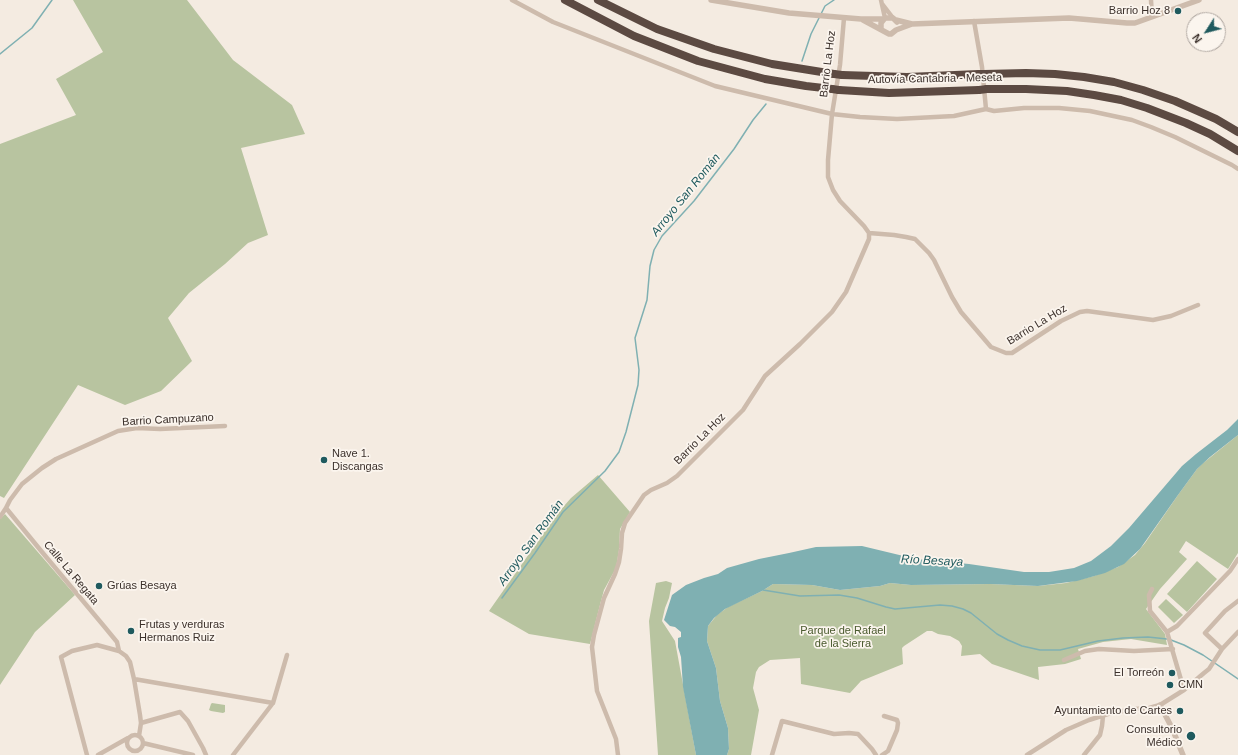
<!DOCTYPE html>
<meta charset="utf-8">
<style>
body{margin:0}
#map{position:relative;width:1238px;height:755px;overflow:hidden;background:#f4ebe1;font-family:Arial,sans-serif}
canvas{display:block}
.north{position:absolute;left:1186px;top:12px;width:40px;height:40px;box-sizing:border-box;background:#fbf5ee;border:1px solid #aea6a0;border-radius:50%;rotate:234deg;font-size:11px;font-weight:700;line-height:16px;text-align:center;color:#3b302b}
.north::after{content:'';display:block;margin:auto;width:14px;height:18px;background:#1f5a5e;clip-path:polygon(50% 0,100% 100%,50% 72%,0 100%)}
</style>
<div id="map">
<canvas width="1238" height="755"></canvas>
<div class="north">N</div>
</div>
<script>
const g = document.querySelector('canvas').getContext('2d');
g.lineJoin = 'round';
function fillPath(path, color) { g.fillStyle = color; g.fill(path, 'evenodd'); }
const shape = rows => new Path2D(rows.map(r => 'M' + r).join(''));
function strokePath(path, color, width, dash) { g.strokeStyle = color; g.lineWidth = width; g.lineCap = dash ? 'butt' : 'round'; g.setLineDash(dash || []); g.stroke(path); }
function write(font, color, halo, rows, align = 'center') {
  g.font = font + ' Arial,sans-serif'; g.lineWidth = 3.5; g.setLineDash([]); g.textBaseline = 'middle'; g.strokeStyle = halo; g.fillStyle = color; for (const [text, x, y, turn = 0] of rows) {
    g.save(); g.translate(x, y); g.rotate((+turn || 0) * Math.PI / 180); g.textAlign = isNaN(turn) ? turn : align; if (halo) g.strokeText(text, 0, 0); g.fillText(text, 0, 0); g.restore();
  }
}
const green = shape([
 [73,0,187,0,233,60,292,105,305,134,241,148,268,235,248,243,225,264,189,293,168,318,192,361,161,391,125,405,78,385,4,498,0,496,0,144,76,115,56,79,103,52],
 [1238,435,1238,553,1228,569,1186,541,1179,552,1187,559,1160,589,1146,609,1162,630,1165,634,1167,645,1131,639,1103,642,1078,649,1081,659,1065,664,1038,667,1039,680,992,664,980,654,961,656,962,646,959,641,950,636,938,634,932,631,927,631,904,646,902,648,903,664,861,681,850,693,801,684,800,658,770,660,759,667,756,672,753,688,759,710,751,755,727,755,729,749,728,728,720,701,716,668,707,641,708,626,717,615,728,607,762,591,773,584,812,585,840,590,880,586,890,583,911,585,990,584,1038,586,1066,583,1094,576,1118,567,1135,555,1145,543,1178,495,1197,469,1202,464],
 [598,475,630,512,620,529,619,550,616,568,604,590,601,601,590,644,529,634,489,611,557,514,571,498],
 [5,514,75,595,35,632,0,685,0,519],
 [1197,561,1217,579,1187,612,1167,594],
 [666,581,672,583,669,598,665,608,662,621,675,641,696,755,658,755,649,621,656,583],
 [1166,599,1183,615,1174,623,1158,607],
 [212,703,225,705,225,712,223,713,211,711,209,710,211,704]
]);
const water = shape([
 [1238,419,1238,435,1210,457,1197,469,1178,495,1140,549,1124,564,1105,573,1077,581,1038,586,990,584,911,585,890,583,880,586,840,590,812,585,773,584,762,591,725,609,714,618,708,626,707,641,716,668,720,701,728,728,729,749,727,755,696,755,683,687,681,657,678,647,678,638,681,637,681,632,675,627,670,626,664,620,672,595,686,585,704,578,718,574,727,568,759,559,789,553,816,547,862,546,916,559,969,564,1024,572,1049,572,1074,568,1091,561,1111,546,1129,528,1182,466,1196,454,1227,430]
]);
const stream = shape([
 [821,14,825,6,834,0],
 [0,54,32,28,52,0],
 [802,61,811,34,819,18],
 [763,590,800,596,839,595,857,598,886,607,895,609,940,605,952,606,963,609,971,613,997,634,1008,640,1022,646,1040,650,1060,650,1098,641,1123,638,1148,637,1167,639],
 [502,598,535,553,563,512,605,471,619,452,626,432,638,385,639,370,635,338,647,300,650,266,654,250,662,236,694,201,734,149,753,120,766,104],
 [1171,640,1184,645,1203,655,1238,679]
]);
const minor = shape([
 [512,0,553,22,715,86,832,114,860,117,897,119,954,116,986,109,994,111,1024,108,1059,108,1090,111,1132,120,1151,127,1175,137,1232,165,1238,169],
 [881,0,885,18],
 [1151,0,1152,17],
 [883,5,893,18],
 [974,21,982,67,986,109],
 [869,233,894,235,906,237,915,239,929,253,934,260,952,297,961,312,991,347,1006,353,1012,353,1061,321,1080,312,1087,311,1153,320,1171,316,1198,305],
 [6,508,42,552,103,625,117,642,119,651],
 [0,517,6,508,10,500,22,484,42,468,56,459,118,431,137,428,160,429,225,426],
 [1152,589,1149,595,1150,611,1167,632,1184,690],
 [1167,632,1177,626,1230,571,1238,559],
 [1222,649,1205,633,1225,611,1238,601],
 [1064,660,1085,651,1099,649,1134,651,1173,649],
 [134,679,273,703],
 [141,723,180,712,188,721,203,748,206,755],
 '127 743a8 8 0 1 1 16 0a8 8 0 1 1-16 0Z',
 [143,743,193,755],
 [87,755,61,657,72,651,97,645,119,651,126,656,130,662,134,679,140,715,141,723,139,736],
 [98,755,128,738],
 [233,755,273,703,287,655],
 [618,755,616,739,597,691,592,647,594,635,604,598,615,574,619,562,621,549,622,533,625,523,644,495,651,490,667,483,677,476,743,410,765,376,800,344,832,312,846,292,869,239,869,233,864,226,840,201,833,190,828,177,828,160,832,114,840,65,844,18],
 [772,755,782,721,834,734,849,733,858,734,872,749,876,755],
 [882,755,888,751,897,730,898,723,897,720,884,716],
 [1027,755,1066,730,1089,720,1111,713,1135,709,1149,708,1160,705,1184,690,1204,673,1209,669,1222,649,1238,632],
 [1084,755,1100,735,1102,726,1103,716]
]);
const tertiary = shape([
 [711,0,789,13,861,19,883,19],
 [863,20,889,34,891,34,896,30,912,24],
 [896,20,912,24,1069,18,1127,23,1135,23,1199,0],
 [881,29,881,23,885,18,893,18,897,22],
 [1160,705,1172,728,1183,755]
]);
const motorway = shape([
 [565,0,634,36,698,61,765,79,806,86,832,89],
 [598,0,657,29,714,49,772,64,834,74],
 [984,74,1026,73,1055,74,1084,77,1114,82,1143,90,1175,101,1216,119,1238,132],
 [842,75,907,77,979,74],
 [987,89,1026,89,1067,91,1094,95,1121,100,1147,108,1186,123,1210,134,1238,151],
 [839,90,889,93,979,90]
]);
const motorwayBridge = shape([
 [834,74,842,75],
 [979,74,984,74],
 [832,89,839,90],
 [979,90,987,89]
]);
const markers = [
 [1178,11,4,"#1f5a5e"],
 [324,460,4,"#1f5a5e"],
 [99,586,4,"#1f5a5e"],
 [131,631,4,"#1f5a5e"],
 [1172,673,4,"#1f5a5e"],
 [1170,685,4,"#1f5a5e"],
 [1180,711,4,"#1f5a5e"],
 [1191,736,5,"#1f5a5e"]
];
const poiNames = [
 ["Barrio Hoz 8",1170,11],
 ["Nave 1.",332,454,"left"],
 ["Discangas",332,467,"left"],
 ["Grúas Besaya",107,586,"left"],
 ["Frutas y verduras",139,625,"left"],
 ["Hermanos Ruiz",139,638,"left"],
 ["El Torreón",1164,673],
 ["CMN",1178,685,"left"],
 ["Ayuntamiento de Cartes",1172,711],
 ["Consultorio",1182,730],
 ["Médico",1182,743]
];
const streetNames = [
 ["Barrio La Hoz",828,64,-83],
 ["Autovía Cantabria - Meseta",935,79,-1],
 ["Barrio La Hoz",1037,325,-31],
 ["Barrio Campuzano",168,420,-3],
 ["Barrio La Hoz",700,439,-45],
 ["Calle La Regata",71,573,50]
];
const parkNames = [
 ["Parque de Rafael",843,631],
 ["de la Sierra",843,644]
];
const waterNames = [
 ["Arroyo San Román",686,195,-51],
 ["Arroyo San Román",531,543,-54],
 ["Río Besaya",932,561,3]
];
fillPath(green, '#b8c4a0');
fillPath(water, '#7fb0b2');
strokePath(stream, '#7fb0b2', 1.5);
strokePath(minor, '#cdbbac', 4.5);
strokePath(tertiary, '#cdbbac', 5.5);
strokePath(motorway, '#5c4a42', 8);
strokePath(motorwayBridge, '#5c4a42', 8);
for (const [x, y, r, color] of markers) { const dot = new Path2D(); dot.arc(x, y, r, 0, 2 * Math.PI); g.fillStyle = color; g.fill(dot); strokePath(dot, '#fbf5ee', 1.5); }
write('11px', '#3b302b', '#fbf5ee', poiNames, 'right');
write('11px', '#3b302b', '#fbf5ee', streetNames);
write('11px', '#4a5a2e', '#fbf5ee', parkNames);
write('italic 12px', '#1f5a5e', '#fbf5ee', waterNames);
</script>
